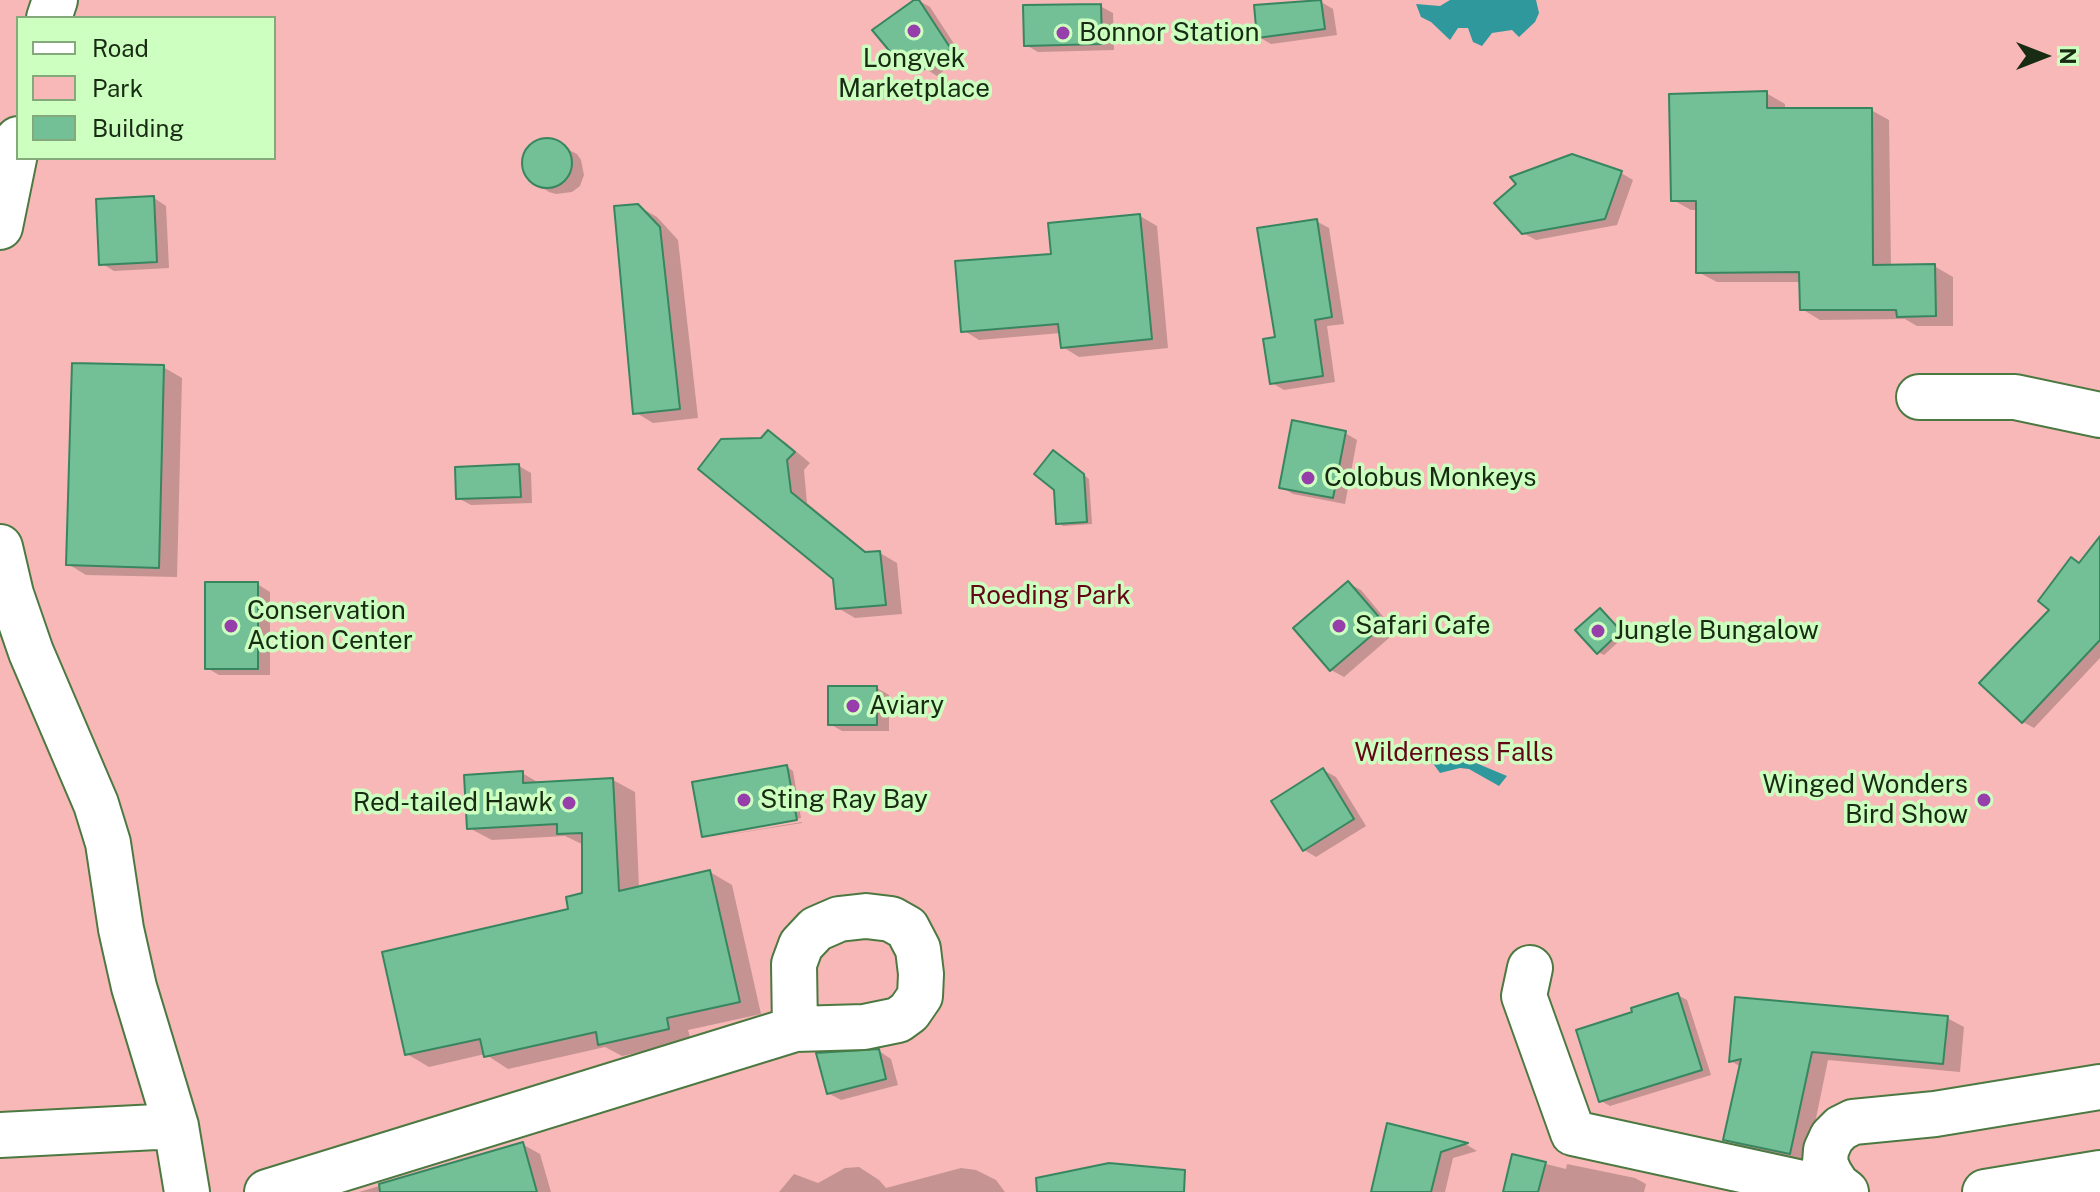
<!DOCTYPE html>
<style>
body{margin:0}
#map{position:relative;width:2100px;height:1192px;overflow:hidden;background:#bff1b3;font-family:"Public Sans",sans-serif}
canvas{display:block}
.legend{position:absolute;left:16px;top:16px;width:260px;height:144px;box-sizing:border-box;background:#ccffc0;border:2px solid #84aa7b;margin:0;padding:10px 14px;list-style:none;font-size:24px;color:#182b13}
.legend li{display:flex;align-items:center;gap:16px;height:40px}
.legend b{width:40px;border:2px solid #84aa7b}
.north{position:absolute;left:2004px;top:16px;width:80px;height:80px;-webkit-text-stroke:6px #ccffc0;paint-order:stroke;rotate:90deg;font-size:22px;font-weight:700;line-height:32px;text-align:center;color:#182b13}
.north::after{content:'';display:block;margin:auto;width:28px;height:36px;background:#182b13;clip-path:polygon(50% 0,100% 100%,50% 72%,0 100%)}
</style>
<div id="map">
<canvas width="2100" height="1192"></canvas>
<ul class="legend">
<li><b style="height:10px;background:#fff"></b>Road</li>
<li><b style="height:22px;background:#f7b8b7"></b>Park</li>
<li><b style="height:22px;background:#73c097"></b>Building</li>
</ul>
<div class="north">N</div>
</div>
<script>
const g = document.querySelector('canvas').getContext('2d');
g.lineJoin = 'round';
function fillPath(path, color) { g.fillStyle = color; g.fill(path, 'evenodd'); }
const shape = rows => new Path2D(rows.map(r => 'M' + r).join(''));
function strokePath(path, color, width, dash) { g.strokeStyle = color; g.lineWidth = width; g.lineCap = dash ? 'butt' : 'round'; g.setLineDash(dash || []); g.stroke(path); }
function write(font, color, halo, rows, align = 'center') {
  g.font = font + ' "Public Sans",sans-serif'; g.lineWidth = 7; g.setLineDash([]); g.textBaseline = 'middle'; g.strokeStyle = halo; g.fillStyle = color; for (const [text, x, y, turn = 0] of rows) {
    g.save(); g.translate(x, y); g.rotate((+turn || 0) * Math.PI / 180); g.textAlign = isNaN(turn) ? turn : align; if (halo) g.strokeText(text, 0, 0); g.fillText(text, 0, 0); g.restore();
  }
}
const green = shape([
 [0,0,2100,0,2100,1192,0,1192],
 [18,18,274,18,274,158,18,158]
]);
const water = shape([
 [1450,0,1536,0,1539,13,1535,22,1519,37,1512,30,1492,33,1482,46,1473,42,1468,28,1458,28,1450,40,1431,22,1421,17,1416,4,1440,6],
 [1425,749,1442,762,1464,758,1507,776,1499,786,1469,769,1460,768,1440,773,1429,758,1423,762,1417,760,1419,751]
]);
const shadow = shape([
 [918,0,930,7,962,56,937,76,923,67,915,71,903,64],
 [1321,2,1333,9,1337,35,1271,44,1259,37],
 [1100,6,1113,13,1114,50,1038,52,1026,45],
 [1766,93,1785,104,1785,110,1871,110,1889,120,1891,267,1934,266,1953,277,1953,326,1917,326,1905,319,1820,320,1802,309,1801,282,1717,282,1698,272,1698,210,1691,210,1673,200],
 [549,140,577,154,581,160,584,175,580,186,572,192,556,194,549,192,536,184,526,173,525,157,533,144],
 [1621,173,1633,180,1617,225,1536,240,1523,233],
 [154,198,166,206,169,268,114,271,101,263],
 [638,206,657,217,678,240,698,418,653,423,635,412],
 [1140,216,1157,226,1168,348,1079,357,1063,347,1061,333,979,340,963,330],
 [1316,221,1329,228,1344,324,1327,326,1335,382,1284,390,1272,383,1277,339],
 [163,367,182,378,177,577,86,575,68,564],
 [769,432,785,442,810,463,804,470,807,503,869,554,880,553,897,563,902,614,855,618,838,608,835,578,761,440],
 [1345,433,1357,440,1345,504,1293,494,1281,487],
 [1059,456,1089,479,1092,524,1063,526,1058,523],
 [519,466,531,473,532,503,471,505,458,498],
 [2100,551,2100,658,2034,728,2023,722,2052,609,2081,565],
 [1348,583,1361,590,1396,632,1344,677,1331,670],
 [257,584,270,592,270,675,219,675,207,668],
 [1600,610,1626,635,1604,655,1598,652],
 [877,688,889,695,889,731,842,731,830,724],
 [787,767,793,771,801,818,703,836],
 [1323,770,1336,777,1366,826,1316,857,1304,850],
 [522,773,541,784,613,780,635,792,639,888,710,872,732,885,761,1014,688,1030,691,1041,622,1056,605,1047,508,1069,485,1054,429,1067,407,1054,570,910,584,895,584,845,565,836,492,840,469,828],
 [802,822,802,823,707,838],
 [1678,995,1687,1000,1711,1075,1610,1106,1601,1101,1635,1013],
 [1737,999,1947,1018,1964,1027,1960,1072,1828,1060,1807,1162,1742,1148,1726,1139,1741,1067,1731,1061],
 [879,1051,891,1059,898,1085,841,1100,828,1093],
 [1389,1126,1467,1145,1477,1151,1453,1158,1445,1192,1373,1192],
 [522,1144,540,1154,551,1192,359,1192],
 [1514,1156,1566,1169,1567,1164,1635,1178,1646,1184,1644,1192,1505,1192],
 [859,1167,879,1180,886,1188,961,1168,976,1170,996,1180,1005,1192,779,1192,794,1174,818,1183,845,1168]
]);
const building = shape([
 [914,0,919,0,951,49,923,70,914,58,902,66,872,30,914,0],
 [1321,0,1325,29,1257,38,1254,5,1321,0],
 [1101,4,1102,44,1024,46,1023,5,1101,4],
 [1767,91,1767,108,1872,108,1873,265,1935,264,1936,316,1897,317,1896,310,1800,310,1799,272,1696,273,1696,201,1671,201,1669,94,1767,91],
 '522 163a25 25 0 1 1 50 0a25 25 0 1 1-50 0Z',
 [1572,154,1622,171,1605,219,1522,234,1494,203,1516,184,1510,177,1572,154],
 [154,196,157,262,99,265,96,199,154,196],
 [638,204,660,227,680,409,633,414,614,206,638,204],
 [1140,214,1152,339,1061,348,1058,324,961,332,955,261,1051,254,1048,223,1140,214],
 [1317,219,1332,317,1315,320,1323,376,1270,384,1263,339,1275,337,1257,228,1317,219],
 [72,363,164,365,159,568,66,565,72,363],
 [1292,420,1346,431,1333,498,1279,488,1292,420],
 [768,430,795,452,787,460,791,492,865,552,880,551,886,605,836,609,833,579,698,469,721,439,761,438,768,430],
 [1053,450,1084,474,1087,522,1056,524,1054,490,1034,474,1053,450],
 [519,464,521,497,456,499,455,467,519,464],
 [2100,536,2100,640,2022,723,1979,683,2049,610,2038,601,2071,557,2079,563,2100,536],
 [1348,581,1385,624,1330,671,1293,628,1348,581],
 [205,582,258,582,258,669,205,669,205,582],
 [1600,608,1621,631,1597,654,1575,630,1600,608],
 [828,686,877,686,877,725,828,725,828,686],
 [787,765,797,820,702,837,692,782,787,765],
 [1323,768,1354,819,1303,851,1271,801,1323,768],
 [523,771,523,783,613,778,619,891,710,870,740,1002,667,1018,669,1029,598,1045,596,1032,484,1057,480,1039,405,1055,382,952,568,909,566,897,582,893,582,833,557,834,557,824,467,829,464,775,523,771],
 [1678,993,1702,1070,1599,1102,1576,1030,1632,1012,1631,1008,1678,993],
 [1735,997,1948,1016,1943,1064,1812,1052,1790,1154,1723,1140,1741,1059,1729,1062,1735,997],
 [879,1049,886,1079,827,1094,816,1053,879,1049],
 [1387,1123,1468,1143,1441,1152,1431,1192,1371,1192,1387,1123],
 [523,1142,537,1192,380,1192,379,1184,523,1142],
 [1512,1154,1546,1162,1538,1192,1503,1192,1512,1154],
 [1109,1163,1185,1170,1184,1192,1037,1192,1036,1178,1109,1163]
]);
const minor = shape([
 [49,18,55,0],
 [0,227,18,139],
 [1919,397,2015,397,2100,415],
 [0,547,11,594,31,652,96,804,108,843,121,929,134,987,176,1126,187,1192],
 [1530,968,1524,996,1573,1133,1843,1192],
 [0,1135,176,1126],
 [267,1192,795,1029,864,1027,898,1020,909,1012,920,996,921,974,918,949,907,928,891,919,866,916,839,919,816,929,801,945,794,964,795,1029],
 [1846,1192,1837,1185,1830,1174,1825,1163,1826,1150,1832,1137,1841,1128,1853,1122,1935,1114,2100,1087],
 [1985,1192,2100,1173]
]);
const markers = [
 [914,31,8,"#963fab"],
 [1063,33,8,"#963fab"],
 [1308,478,8,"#963fab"],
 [231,626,8,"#963fab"],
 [1339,626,8,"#963fab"],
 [1598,631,8,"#963fab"],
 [853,706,8,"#963fab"],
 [744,800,8,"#963fab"],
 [1984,800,8,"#963fab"],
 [569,803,8,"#963fab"]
];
const poiNames = [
 ["Bonnor Station",1079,33],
 ["Longvek",914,59,"center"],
 ["Marketplace",914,89,"center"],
 ["Colobus Monkeys",1324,478],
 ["Conservation",247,611],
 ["Action Center",247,641],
 ["Safari Cafe",1355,626],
 ["Jungle Bungalow",1614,631],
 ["Aviary",869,706],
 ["Winged Wonders",1968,785,"right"],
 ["Bird Show",1968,815,"right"],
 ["Sting Ray Bay",760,800],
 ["Red-tailed Hawk",553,803,"right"]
];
const parkNames = [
 ["Roeding Park",1050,596],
 ["Wilderness Falls",1454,753]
];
fillPath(green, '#f7b8b7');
fillPath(water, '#2e989c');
fillPath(shadow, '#0003');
fillPath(building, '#73c097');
strokePath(building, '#388660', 2);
strokePath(minor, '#4c7941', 48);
strokePath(minor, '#fff', 44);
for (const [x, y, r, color] of markers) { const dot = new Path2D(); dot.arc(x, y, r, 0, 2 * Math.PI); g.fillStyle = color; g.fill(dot); strokePath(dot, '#ccffc0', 3); }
write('26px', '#182b13', '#ccffc0', poiNames, 'left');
write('26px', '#630618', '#ccffc0', parkNames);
</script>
